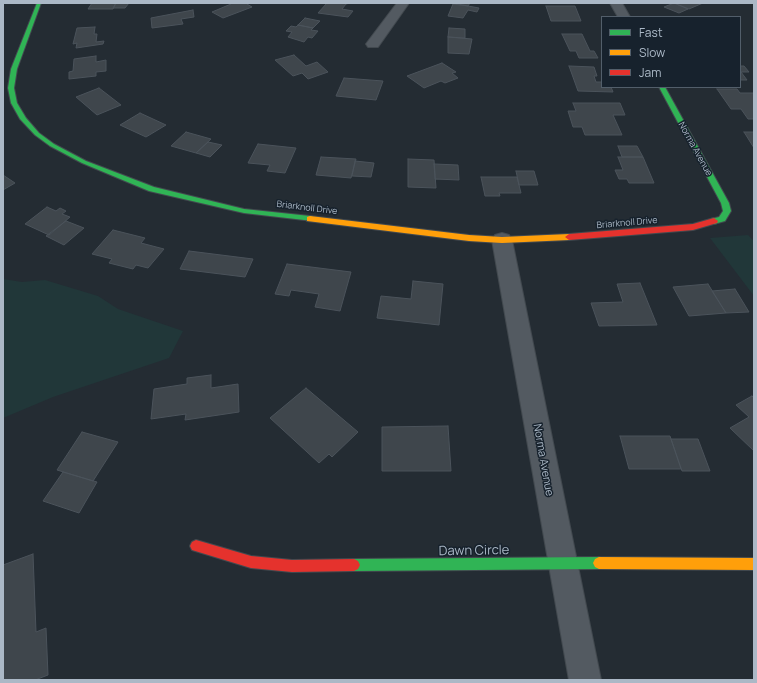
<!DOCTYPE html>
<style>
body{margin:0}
#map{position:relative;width:757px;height:683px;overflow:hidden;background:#242c33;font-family:Manrope,sans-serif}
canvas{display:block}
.frame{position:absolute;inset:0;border:4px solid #abb8c6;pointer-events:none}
.legend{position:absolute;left:601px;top:16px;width:140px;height:72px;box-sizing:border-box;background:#17222d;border:1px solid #525e6a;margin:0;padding:5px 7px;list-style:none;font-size:12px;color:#abb8c6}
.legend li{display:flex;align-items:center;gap:8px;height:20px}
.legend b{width:20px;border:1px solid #525e6a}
</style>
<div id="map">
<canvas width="757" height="683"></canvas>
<div class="frame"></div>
<ul class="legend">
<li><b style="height:5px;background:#30b455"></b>Fast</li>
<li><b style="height:5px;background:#ff9f0a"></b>Slow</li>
<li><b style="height:5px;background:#e5322d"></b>Jam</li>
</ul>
</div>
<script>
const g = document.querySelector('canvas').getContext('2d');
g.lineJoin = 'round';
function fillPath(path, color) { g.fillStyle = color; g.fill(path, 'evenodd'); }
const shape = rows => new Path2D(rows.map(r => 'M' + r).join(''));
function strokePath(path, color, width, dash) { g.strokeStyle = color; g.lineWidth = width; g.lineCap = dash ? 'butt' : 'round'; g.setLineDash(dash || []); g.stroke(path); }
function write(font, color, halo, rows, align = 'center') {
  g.font = font + ' Manrope,sans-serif'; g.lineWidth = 3; g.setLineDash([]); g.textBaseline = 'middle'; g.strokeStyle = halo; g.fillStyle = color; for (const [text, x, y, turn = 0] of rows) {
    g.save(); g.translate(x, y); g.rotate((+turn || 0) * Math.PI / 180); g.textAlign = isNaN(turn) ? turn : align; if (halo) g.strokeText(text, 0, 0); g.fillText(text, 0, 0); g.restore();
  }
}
const green = shape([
 [748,235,754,241,754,296,710,238],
 [3,279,22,282,45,280,98,296,118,309,183,331,169,358,53,397,3,418]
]);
const building = shape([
 [92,3,116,3,113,9,88,9,92,3],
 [116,3,129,3,125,8,113,8,116,3],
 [229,3,249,3,247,4,252,7,223,18,212,12,231,4,229,3],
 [327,3,350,3,346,4,342,9,353,11,348,17,318,13,327,3],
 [453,3,470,3,468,6,453,3],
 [674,3,688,9,679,13,664,7,674,3],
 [674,3,703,3,689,9,674,3],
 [453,4,468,6,479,8,477,12,468,10,463,18,448,16,453,4],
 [546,6,575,6,581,21,551,21,546,6],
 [193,10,194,17,181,19,183,24,152,28,151,18,193,10],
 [305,18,320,21,313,28,298,25,305,18],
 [298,25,313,28,311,30,318,31,312,38,308,37,304,42,288,37,292,32,286,31,291,26,296,27,298,25],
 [95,27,94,34,97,34,96,42,104,41,103,44,76,48,77,43,73,44,77,28,95,27],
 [449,28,465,29,465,38,448,37,449,28],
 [562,34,582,34,590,51,594,51,598,58,579,58,576,51,570,51,562,34],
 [448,37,472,39,469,54,448,53,448,37],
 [294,55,306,66,317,62,328,72,308,79,302,73,293,76,275,60,294,55],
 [96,56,96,62,106,60,106,71,96,72,96,76,69,79,69,72,73,71,74,59,96,56],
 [442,63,456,72,452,73,458,78,445,83,441,81,424,88,407,76,442,63],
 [569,66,594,67,597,76,594,76,596,82,602,82,602,87,611,87,613,92,578,91,569,66],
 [740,66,744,66,749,72,741,72,747,80,740,80,740,66],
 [344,78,383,81,376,100,336,96,344,78],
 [99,88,121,105,97,115,76,97,99,88],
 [717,89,737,89,740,93,754,93,754,119,748,119,741,109,731,109,717,89],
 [573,103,620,103,625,115,613,115,622,135,585,135,582,127,573,127,568,111,576,111,573,103],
 [140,113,166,125,146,137,120,125,140,113],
 [186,132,211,139,196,153,171,146,186,132],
 [744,132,754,132,754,148,744,132],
 [208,142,222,145,210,157,196,153,208,142],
 [258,144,296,148,285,173,267,171,270,165,248,163,258,144],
 [618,146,637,146,643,157,622,157,618,146],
 [321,157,356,159,351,178,316,175,321,157],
 [618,157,643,157,654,183,629,183,627,179,619,179,615,170,623,170,618,157],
 [408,159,434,160,436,188,408,187,408,159],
 [355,161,374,163,371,177,352,176,355,161],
 [434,164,458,165,459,180,435,179,434,164],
 [516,171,534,171,538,185,519,185,516,171],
 [3,175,15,183,3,190,3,175],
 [481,177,517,177,521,193,499,193,500,196,485,196,481,177],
 [47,207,56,211,60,208,66,211,62,214,70,217,49,235,25,224,47,207],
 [66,221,84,228,64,245,46,236,66,221],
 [113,230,145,238,141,243,164,249,148,268,136,265,133,269,109,263,112,259,92,254,113,230],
 [189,251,253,259,245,277,180,269,189,251],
 [287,264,351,272,340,311,315,307,319,294,291,290,289,296,275,294,287,264],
 [413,281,443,284,439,325,377,318,381,296,411,299,413,281],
 [640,283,657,325,599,326,591,303,623,302,617,284,640,283],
 [708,284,726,313,689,316,673,287,708,284],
 [735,289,749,312,726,313,712,291,735,289],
 [211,375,211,388,238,384,239,412,185,420,186,414,151,419,154,389,187,384,187,378,211,375],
 [306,388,358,432,332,457,329,454,319,463,270,418,306,388],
 [752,396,754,398,754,451,730,428,749,417,736,405,752,396],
 [448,426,451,471,382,471,382,427,448,426],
 [82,432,118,442,93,481,57,470,82,432],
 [620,436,670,436,681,469,629,469,620,436],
 [671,439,698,439,710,471,682,471,671,439],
 [63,472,97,482,79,513,43,501,63,472],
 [33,554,36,632,46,628,48,675,35,680,3,680,3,565,33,554]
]);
const street = shape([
 [397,3,409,3,378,47,368,47,366,44,397,3],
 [610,3,622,3,630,17,618,17,610,3],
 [502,233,509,235,512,240,601,680,569,680,492,240,495,235,502,233]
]);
const fast = shape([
 [37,3,41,3,17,69,14,88,17,103,26,118,39,133,54,144,86,161,154,187,244,209,310,216,313,217,313,221,244,213,149,191,82,163,50,146,35,135,20,119,11,103,8,88,11,69,37,3],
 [659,87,665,87,729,203,731,211,725,221,714,224,710,221,711,219,719,217,723,211,721,203,659,87],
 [599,557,603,559,605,563,603,567,599,569,354,571,350,569,348,565,350,561,354,559,599,557]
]);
const slow = shape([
 [310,216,469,235,502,237,569,234,573,237,569,240,502,243,469,241,307,221,307,217,310,216],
 [599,557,754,558,754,570,599,569,595,567,593,563,595,559,599,557]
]);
const jam = shape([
 [714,218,718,221,717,223,693,230,569,240,565,237,569,234,693,224,714,218],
 [196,540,251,556,292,560,354,559,358,561,360,565,358,569,354,571,292,572,251,568,192,550,190,546,192,542,196,540]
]);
const farStreetnames = [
 ["Norma Avenue",695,149,61],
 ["Briarknoll Drive",307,208,7],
 ["Briarknoll Drive",627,223,-5]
];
const streetNames = [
 ["Norma Avenue",543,460,80]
];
const nearStreetnames = [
 ["Dawn Circle",474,551,-1]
];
fillPath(green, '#213739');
fillPath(building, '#3f464c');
strokePath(building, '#4b535b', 1);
strokePath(street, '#42494f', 2);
strokePath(fast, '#42494f', 2);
strokePath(slow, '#42494f', 2);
strokePath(jam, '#42494f', 2);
fillPath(street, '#535a61');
fillPath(fast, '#30b455');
fillPath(slow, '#ff9f0a');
fillPath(jam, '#e5322d');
write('9px', '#abb8c6', '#17222d', farStreetnames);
write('11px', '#abb8c6', '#17222d', streetNames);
write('13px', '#abb8c6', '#17222d', nearStreetnames);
</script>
